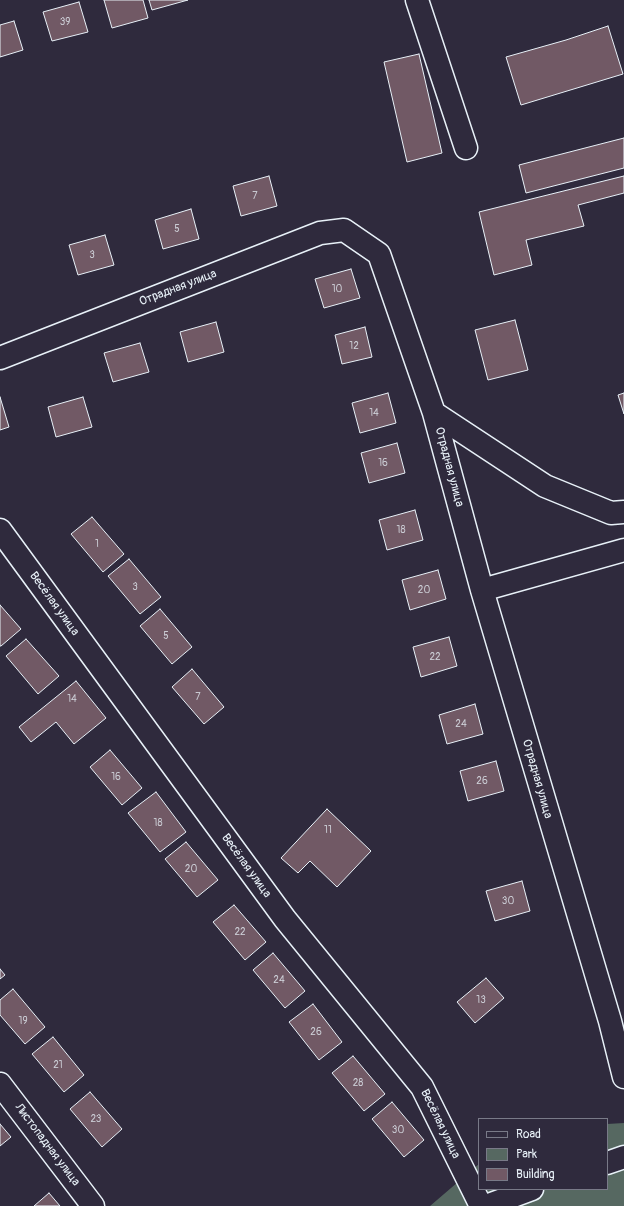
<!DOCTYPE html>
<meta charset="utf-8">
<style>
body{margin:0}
#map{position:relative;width:624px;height:1206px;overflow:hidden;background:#2f2a3d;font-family:Pangolin,sans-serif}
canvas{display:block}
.legend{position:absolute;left:478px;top:1118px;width:130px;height:72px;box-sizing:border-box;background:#2f2a3d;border:1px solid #797a88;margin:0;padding:5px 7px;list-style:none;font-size:12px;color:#e8f1f8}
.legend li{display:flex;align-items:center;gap:8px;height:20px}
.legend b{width:20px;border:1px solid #797a88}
</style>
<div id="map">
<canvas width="624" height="1206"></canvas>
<ul class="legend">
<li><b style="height:5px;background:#2f2a3d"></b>Road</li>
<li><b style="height:11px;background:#566861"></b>Park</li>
<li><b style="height:11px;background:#715965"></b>Building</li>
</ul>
</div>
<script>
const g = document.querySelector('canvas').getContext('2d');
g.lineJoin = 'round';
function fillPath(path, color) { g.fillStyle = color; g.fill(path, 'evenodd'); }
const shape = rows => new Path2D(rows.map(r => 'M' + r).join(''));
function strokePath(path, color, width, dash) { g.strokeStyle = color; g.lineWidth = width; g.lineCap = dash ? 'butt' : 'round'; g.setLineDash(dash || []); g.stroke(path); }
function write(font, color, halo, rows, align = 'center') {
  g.font = font + ' Pangolin,sans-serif'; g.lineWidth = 4; g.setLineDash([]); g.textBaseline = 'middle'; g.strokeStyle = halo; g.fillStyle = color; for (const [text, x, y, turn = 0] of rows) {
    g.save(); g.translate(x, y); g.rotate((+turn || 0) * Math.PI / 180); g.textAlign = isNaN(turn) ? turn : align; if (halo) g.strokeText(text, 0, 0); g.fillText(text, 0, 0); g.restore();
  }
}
const green = shape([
 [624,1123,624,1206,430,1206,479,1164,479,1189,607,1189,607,1124]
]);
const building = shape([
 [104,0,143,0,148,18,112,28,104,0],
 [149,0,188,0,152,10,149,0],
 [79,2,88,32,52,41,43,12,79,2],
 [14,21,23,50,0,57,0,25,14,21],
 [608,26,623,74,521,105,506,57,566,40,608,26],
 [419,54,442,153,407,162,384,62,419,54],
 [624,138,624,168,526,193,519,165,624,138],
 [269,176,277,206,241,216,233,186,269,176],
 [624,176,624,193,578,205,584,226,526,240,532,265,494,275,479,212,624,176],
 [191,209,199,239,163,249,155,220,191,209],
 [105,235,114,265,78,275,69,245,105,235],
 [351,269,360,298,324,308,315,279,351,269],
 [515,320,528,370,488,380,475,330,515,320],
 [216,322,224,352,188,362,180,332,216,322],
 [365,327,372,357,342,364,335,335,365,327],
 [140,343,149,372,113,382,104,353,140,343],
 [388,393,396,423,360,433,352,403,388,393],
 [624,393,624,414,618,395,624,393],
 [0,397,9,427,0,430,0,397],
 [83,397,92,427,56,437,48,407,83,397],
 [397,443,405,473,369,483,361,453,397,443],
 [415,510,423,540,387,550,379,520,415,510],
 [92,517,124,554,103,572,71,534,92,517],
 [129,559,161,597,140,614,108,576,129,559],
 [438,570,446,599,410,610,402,580,438,570],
 [0,605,21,629,1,646,0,646,0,605],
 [160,609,192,647,172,664,140,626,160,609],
 [449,637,457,666,421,677,413,647,449,637],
 [26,639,59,676,38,694,6,656,26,639],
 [192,669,224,707,204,724,172,687,192,669],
 [76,681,106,718,74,744,56,722,31,742,19,727,76,681],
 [475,704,483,734,447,744,439,715,475,704],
 [110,750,142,788,122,805,90,767,110,750],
 [496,761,504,791,468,801,460,771,496,761],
 [156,792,186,832,160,852,128,813,156,792],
 [327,809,371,851,337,887,310,861,298,873,281,858,327,809],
 [186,842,218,880,197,897,165,859,186,842],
 [522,881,530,911,495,921,486,891,522,881],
 [234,905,266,942,245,960,213,922,234,905],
 [273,953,305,991,285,1008,253,970,273,953],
 [0,969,5,975,0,979,0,969],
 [486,978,504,998,475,1023,457,1002,486,978],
 [13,989,45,1027,25,1044,0,1015,0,1000,13,989],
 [313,1004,342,1042,319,1060,289,1022,313,1004],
 [53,1037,84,1075,64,1092,32,1054,53,1037],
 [353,1056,385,1094,364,1111,332,1073,353,1056],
 [90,1092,122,1129,102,1147,70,1109,90,1092],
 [392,1102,424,1140,404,1157,372,1119,392,1102],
 [0,1124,11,1137,0,1146,0,1124],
 [49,1193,60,1206,34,1206,49,1193]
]);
const minor = shape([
 [417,0,466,148],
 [0,358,320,233,344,230,379,254,434,413,482,590,610,1021,624,1077],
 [434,413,545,486,611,513,624,512],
 [0,530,285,919,422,1087,481,1206],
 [482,590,624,550],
 [0,1084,93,1206],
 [607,1163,624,1157],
 [486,1206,532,1189]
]);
const numberNames = [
 ["39",65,22],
 ["7",255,196],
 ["5",177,229],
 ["3",92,255],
 ["10",337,289],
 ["12",354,346],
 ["14",374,413],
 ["16",383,463],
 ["18",401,530],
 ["1",97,544],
 ["3",135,587],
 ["20",424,590],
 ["5",166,636],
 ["22",435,657],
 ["7",198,697],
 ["14",72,699],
 ["24",461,724],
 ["16",116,777],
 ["26",482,781],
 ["18",158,823],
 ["11",328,830],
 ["20",191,869],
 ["30",508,901],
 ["22",240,932],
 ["24",279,980],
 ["13",481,1000],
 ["19",23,1021],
 ["26",316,1032],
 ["21",58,1065],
 ["28",358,1083],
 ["23",96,1119],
 ["30",398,1130]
];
const streetNames = [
 ["Отрадная улица",178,288,-21],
 ["Отрадная улица",449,467,75],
 ["Весёлая улица",54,604,54],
 ["Отрадная улица",537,779,74],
 ["Весёлая улица",246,866,54],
 ["Весёлая улица",440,1124,64],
 ["Листопадная улица",47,1145,53]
];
fillPath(green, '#566861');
fillPath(building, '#715965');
strokePath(building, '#e8f1f8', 1);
strokePath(minor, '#e8f1f8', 25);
strokePath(minor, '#2f2a3d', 22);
write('10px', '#cacbd3', null, numberNames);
write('12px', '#e8f1f8', '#2f2a3d', streetNames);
</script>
